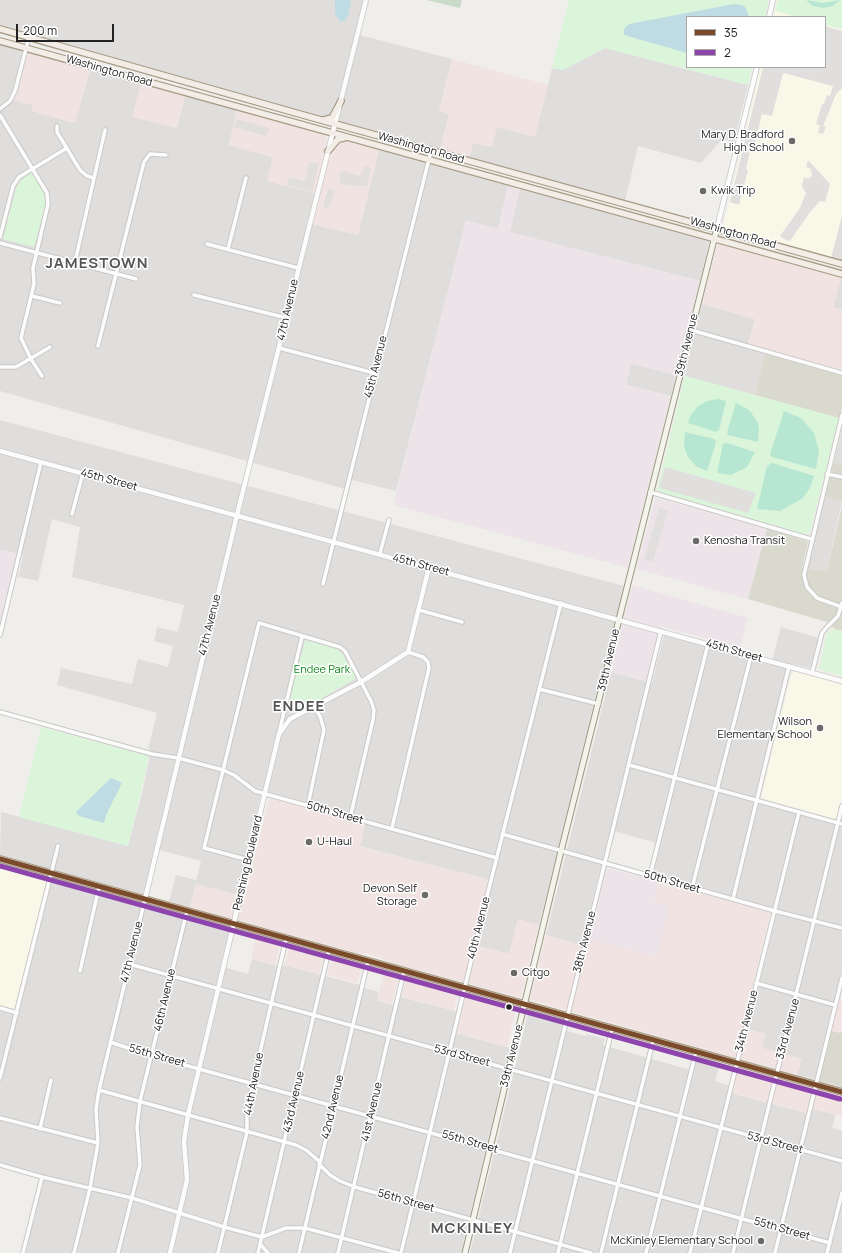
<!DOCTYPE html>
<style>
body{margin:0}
#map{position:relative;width:842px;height:1253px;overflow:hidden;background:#f0eeeb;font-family:Manrope,sans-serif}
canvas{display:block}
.legend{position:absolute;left:686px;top:16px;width:140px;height:52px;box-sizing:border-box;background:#fff;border:1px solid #a7a7a7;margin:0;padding:5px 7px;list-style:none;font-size:12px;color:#222}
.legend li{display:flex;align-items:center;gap:8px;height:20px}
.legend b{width:20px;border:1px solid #a7a7a7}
.scale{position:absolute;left:16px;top:24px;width:98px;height:18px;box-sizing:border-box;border:2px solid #222;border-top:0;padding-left:5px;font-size:12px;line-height:14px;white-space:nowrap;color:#222;-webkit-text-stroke:3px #fff;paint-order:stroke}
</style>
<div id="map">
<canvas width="842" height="1253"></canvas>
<ul class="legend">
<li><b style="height:5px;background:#7a4b2a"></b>35</li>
<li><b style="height:5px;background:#8e44ad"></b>2</li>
</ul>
<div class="scale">200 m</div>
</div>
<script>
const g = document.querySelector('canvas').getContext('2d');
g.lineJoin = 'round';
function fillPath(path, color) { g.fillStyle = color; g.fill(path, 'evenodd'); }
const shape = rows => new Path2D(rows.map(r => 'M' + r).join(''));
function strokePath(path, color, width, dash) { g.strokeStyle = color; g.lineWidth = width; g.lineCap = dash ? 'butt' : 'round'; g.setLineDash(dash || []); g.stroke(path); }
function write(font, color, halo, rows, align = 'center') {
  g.font = font + ' Manrope,sans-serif'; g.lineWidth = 3; g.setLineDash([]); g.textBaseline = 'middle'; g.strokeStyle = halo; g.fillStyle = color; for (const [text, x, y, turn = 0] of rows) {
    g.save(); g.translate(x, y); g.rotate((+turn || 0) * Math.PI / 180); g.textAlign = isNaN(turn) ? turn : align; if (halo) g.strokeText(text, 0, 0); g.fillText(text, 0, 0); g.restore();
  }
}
const residential = shape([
 [0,0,364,0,356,34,452,59,439,111,449,114,440,151,0,25],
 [0,44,22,52,23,56,10,99,33,105,32,111,75,123,90,70,141,84,133,117,177,127,185,96,237,110,229,145,273,157,268,181,315,193,307,223,358,235,379,150,508,185,498,229,466,221,396,491,348,479,345,489,0,391],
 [605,48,748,85,734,142,722,139,701,163,638,146,625,201,469,159,473,143,496,127,535,136,552,68,563,70],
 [520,189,707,239,709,242,700,281,509,232],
 [842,215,842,262,831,258],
 [841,277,842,277,842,310,833,307],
 [702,304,755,319,747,348,765,354,755,395,685,376],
 [631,363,676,375,671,396,626,385],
 [0,420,624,586,539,925,518,920,509,954,477,946,493,881,359,846,367,819,262,790,237,895,196,884,190,907,169,901,176,875,196,880,201,861,155,849,145,891,142,894,0,855,1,812,128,846,142,793,151,750,148,749,157,713,57,685,61,668,132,684,138,659,168,667,173,646,154,641,157,627,178,632,184,605,72,577,80,527,52,519,38,581,18,577,23,555,0,550],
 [842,429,842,464,834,462],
 [825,497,842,501,827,571,807,569],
 [781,627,819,638,810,668,788,663,754,802,839,826,842,814,842,971,818,1070,814,1079,797,1075,801,1059,762,1048,765,1034,748,1029,778,909,657,875,654,872,660,844,610,830,581,945,546,935,611,672,652,683,664,635,771,665],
 [54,878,227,926,229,928,229,932,220,966,248,974,252,959,283,967,284,965,360,985,360,987,379,992,377,1001,398,1006,400,997,456,1011,452,1032,510,1048,461,1253,25,1253,44,1175,0,1163,0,1011,18,1016,52,880],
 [530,1005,566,1015,563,1030,586,1036,587,1034,605,1039,603,1045,690,1070,694,1056,721,1062,715,1081,728,1085,727,1092,806,1113,808,1107,836,1114,832,1127,842,1131,842,1253,470,1253]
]);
const commercial = shape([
 [28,53,90,70,75,123,32,111,33,105,14,100],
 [452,59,548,85,535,137,497,127,492,147,473,143,469,159,440,151,449,114,439,111],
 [141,84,185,96,177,128,132,117],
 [237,110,324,135,327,140,324,158,330,160,334,146,339,140,379,150,358,235,313,224,321,195,267,181,273,157,229,145],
 [720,243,841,277,833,307,842,310,842,370,748,344,755,319,702,304,717,246],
 [269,799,272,799,365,825,360,847,488,879,472,945,509,954,518,919,539,925,521,997,519,998,390,962,381,958,364,953,361,954,190,907,196,884,245,897],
 [659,881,770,913,743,1028,765,1034,762,1048,802,1059,797,1075,530,1000,546,935,586,946,588,939,657,957,668,906,654,903],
 [256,938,280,944,275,965,251,959],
 [289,946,324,955,319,974,285,965],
 [331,958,362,966,357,983,327,975],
 [384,972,399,976,392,1004,377,1000],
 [406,978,458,992,454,1010,402,997],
 [466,995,516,1009,507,1047,457,1033],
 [839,1000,842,1001,841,1033,831,1031],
 [739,1067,842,1095,842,1116,811,1109,810,1114,733,1093]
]);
const industrial = shape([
 [508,185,520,189,510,232,700,281,676,375,631,364,626,385,671,396,628,568,393,505,466,220,498,229],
 [655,499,659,499,767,529,748,599,636,569],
 [0,550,17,553,0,625],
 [632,585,748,618,740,648,660,626,647,681,611,672],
 [606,868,659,881,654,902,669,906,657,957,588,939]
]);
const education = shape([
 [778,0,842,0,842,215,831,258,723,226,761,67,825,67,825,17,773,17],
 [794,671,842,685,842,799,836,819,761,798,791,675],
 [0,863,45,875,48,878,14,1009,0,1005]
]);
const construction = shape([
 [765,354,842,376,842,408,839,418,755,395],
 [834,462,842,464,842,501,825,497],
 [842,506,842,631,834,629,832,626,834,624,748,599,767,529,806,541,808,543,802,568,827,571],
 [842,1030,842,1087,820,1081,819,1079,831,1031,841,1033]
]);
const cemetery = shape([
 [426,0,462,0,460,8]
]);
const park = shape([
 [569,0,769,0,765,17,687,17,687,67,752,67,748,85,605,48,563,70,552,68],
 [778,0,842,0,842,29,825,25,825,17,797,17,775,11],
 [32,173,44,194,46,204,34,247,3,239,16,188,21,180],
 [685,376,839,418,809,535,660,493,657,491],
 [832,629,842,631,842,676,819,669,827,634],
 [305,640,337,649,342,653,355,675,355,679,296,713,291,713,289,711,288,707],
 [41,727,149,756,128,846,19,817]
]);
const pitch = shape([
 [806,0,823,3,840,0,833,6,823,8,813,6],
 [718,399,726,401,719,430,716,432,688,423,690,416,698,406,707,401],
 [736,403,749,410,757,421,759,428,758,442,728,435,727,432],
 [784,411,801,418,814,433,819,451,816,469,772,457,770,454],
 [685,432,714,439,716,442,707,471,696,466,688,457,684,446],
 [727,443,755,452,747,467,731,475,717,473,723,444],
 [772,463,814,476,810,488,802,499,780,511,757,509,767,466]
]);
const parking = shape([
 [825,26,842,31,842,88,836,94,823,126,826,127,823,134,818,133,820,125,816,124,822,104,824,104,827,95,830,96,833,86,783,73,772,116,762,114,753,151,750,151,746,169,748,170,739,205,730,202,763,67,825,67],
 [237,119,269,128,266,136,234,127],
 [808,160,830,184,825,202,820,201,810,212,790,241,786,240,780,236,800,208,806,193,802,186,804,177,808,179,812,176,811,169,806,167],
 [309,162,319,164,312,192,287,185,289,177,305,181],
 [364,166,371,168,367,186,341,185,339,173,342,171,361,176],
 [328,189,335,191,328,209,323,208],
 [665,467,756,493,748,513,659,488],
 [659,508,668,510,653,562,644,560]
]);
const water = shape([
 [335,0,351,0,348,16,345,20,340,22,335,13],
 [734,4,742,5,746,8,749,17,687,17,687,53,624,35,624,29,629,24],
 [111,778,122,783,106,815,104,823,79,816,76,812]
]);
const minor = shape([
 [0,109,10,101,15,91,29,37],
 [0,115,47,193,48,204,33,268,34,284,21,338,31,359,42,376],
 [57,126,57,132,80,170,87,176,94,178],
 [0,237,13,186,19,177,67,148],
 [0,243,136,279],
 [207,244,298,268],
 [228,249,246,178],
 [75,262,105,130],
 [194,295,287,318],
 [32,296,60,303],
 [691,330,842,373],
 [98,346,144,162,150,154,166,155],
 [279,348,374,373],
 [0,367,16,367,50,347],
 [842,415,804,575,807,587,817,598,842,607],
 [827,474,842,477],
 [650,492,811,539],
 [72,514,83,473],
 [380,553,389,520],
 [323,584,431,151],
 [419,610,462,622],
 [0,635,41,462],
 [812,673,822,633,827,627,838,616,842,603],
 [539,689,599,704],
 [0,712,152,754,178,758,223,770,234,775,255,791,497,858],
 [279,733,302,637],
 [629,765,842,824],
 [308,805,324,730,320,716,314,707],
 [392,828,429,668,428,662,423,657,408,652],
 [502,834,775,911,842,928],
 [249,860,204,848,259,623,340,647,345,651,371,701,374,710,373,720,350,818],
 [650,876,708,644],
 [692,888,751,656],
 [733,899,789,666],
 [129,964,842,1161],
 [80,971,99,887],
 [756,983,835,1005],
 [0,1008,17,1013],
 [110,1042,152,1056,830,1243],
 [0,1078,58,846],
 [99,1090,296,1145,306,1150,320,1162],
 [0,1118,98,1143],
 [40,1129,51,1080],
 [319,1164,330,1175,340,1181,355,1187,591,1253],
 [0,1165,42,1177,132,1198,224,1227,262,1237,286,1228,305,1228,398,1253],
 [260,1244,268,1253],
 [23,1253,42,1177],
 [74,1253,90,1188,98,1143,96,1109,99,1090,145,899],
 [118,1253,140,1165,137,1127,140,1101,187,911],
 [218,1253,247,1132,247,1109,286,939],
 [258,1253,329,950],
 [299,1253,368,961],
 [338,1253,404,971],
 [401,1253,479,928,561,603],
 [510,1253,661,631],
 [558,1253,612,1029],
 [601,1253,653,1041],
 [646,1253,696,1052],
 [690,1253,799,812],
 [733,1253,842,806],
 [775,1253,842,978],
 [827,1253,842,1193]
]);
const tertiary = shape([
 [769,17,773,0],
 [717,228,757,67],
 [0,451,842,681],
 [145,899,237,515,366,0],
 [170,1253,187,1180,184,1141,188,1115,279,734,290,719,361,682,408,652,429,567]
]);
const secondary = shape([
 [465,1253,561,851,717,228]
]);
const primary = shape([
 [0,29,303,115,842,264],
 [0,41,842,274],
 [324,120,332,118,341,101],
 [328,151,338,139,344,138],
 [0,859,842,1092]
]);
const bus1 = shape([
 [0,859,842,1092]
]);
const bus2 = shape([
 [0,866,840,1099]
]);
const markers = [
 [792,141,4,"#6a6968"],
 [703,191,4,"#6a6968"],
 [696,541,4,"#6a6968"],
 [820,728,4,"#6a6968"],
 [309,842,4,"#6a6968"],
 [425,895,4,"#6a6968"],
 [514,973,4,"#6a6968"],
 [509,1007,3.5,"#222"],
 [761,1241,4,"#6a6968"]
];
const streetNames = [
 ["Washington Road",109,71,16],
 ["Washington Road",421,148,16],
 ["Washington Road",733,233,16],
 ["47th Avenue",288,310,-77],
 ["39th Avenue",687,345,-76],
 ["45th Avenue",376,367,-76],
 ["45th Street",109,480,15],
 ["45th Street",421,565,15],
 ["47th Avenue",210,625,-76],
 ["45th Street",734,651,16],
 ["39th Avenue",609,660,-77],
 ["50th Street",335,813,16],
 ["Pershing Boulevard",248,863,-77],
 ["50th Street",672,882,16],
 ["40th Avenue",479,928,-76],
 ["38th Avenue",585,942,-76],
 ["47th Avenue",132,952,-76],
 ["46th Avenue",165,1000,-77],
 ["34th Avenue",747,1021,-76],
 ["33rd Avenue",788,1029,-75],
 ["55th Street",157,1056,16],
 ["53rd Street",462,1056,15],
 ["39th Avenue",512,1056,-76],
 ["44th Avenue",254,1084,-79],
 ["43rd Avenue",294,1102,-77],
 ["42nd Avenue",333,1107,-77],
 ["41st Avenue",372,1112,-77],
 ["55th Street",470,1142,16],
 ["53rd Street",775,1143,15],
 ["56th Street",406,1201,16],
 ["55th Street",782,1229,16]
];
const poiNames = [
 ["Mary D. Bradford",784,135],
 ["High School",784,148],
 ["Kwik Trip",711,191,"left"],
 ["Kenosha Transit",704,541,"left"],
 ["Wilson",812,722],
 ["Elementary School",812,735],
 ["U-Haul",317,842,"left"],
 ["Devon Self",417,889],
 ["Storage",417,902],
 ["Citgo",522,973,"left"],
 ["McKinley Elementary School",753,1241]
];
const parkNames = [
 ["Endee Park",322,670]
];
const districtNames = [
 ["JAMESTOWN",97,264],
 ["ENDEE",299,707],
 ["MCKINLEY",472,1229]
];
fillPath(residential, '#dfdedc');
fillPath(commercial, '#f1e3e1');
fillPath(industrial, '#ede4e9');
fillPath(education, '#f8f7e8');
fillPath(construction, '#d9d9cd');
fillPath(cemetery, '#cadbca');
fillPath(park, '#daf5da');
fillPath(pitch, '#b7e6d2');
fillPath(parking, '#e0dfde');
fillPath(water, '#bfdbe3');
strokePath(minor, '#c9c8c7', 5.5);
strokePath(tertiary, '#c9c8c7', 6);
strokePath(secondary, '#999a82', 7);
strokePath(primary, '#a79c86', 8);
strokePath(minor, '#fdfcfc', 3.5);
strokePath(tertiary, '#fdfcfc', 4.5);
strokePath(secondary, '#f4f4ed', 5);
strokePath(primary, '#f3ede7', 5.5);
strokePath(bus1, '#7a4b2a', 5);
strokePath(bus2, '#8e44ad', 5);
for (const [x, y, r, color] of markers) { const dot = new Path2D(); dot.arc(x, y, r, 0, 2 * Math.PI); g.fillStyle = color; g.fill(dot); strokePath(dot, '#fff', 1.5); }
write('11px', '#222', '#fff', streetNames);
write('11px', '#222', '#fff', poiNames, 'right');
write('11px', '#0c8416', '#fff', parkNames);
g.letterSpacing = '1px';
write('bold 15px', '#555', '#fff', districtNames);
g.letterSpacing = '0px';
</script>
